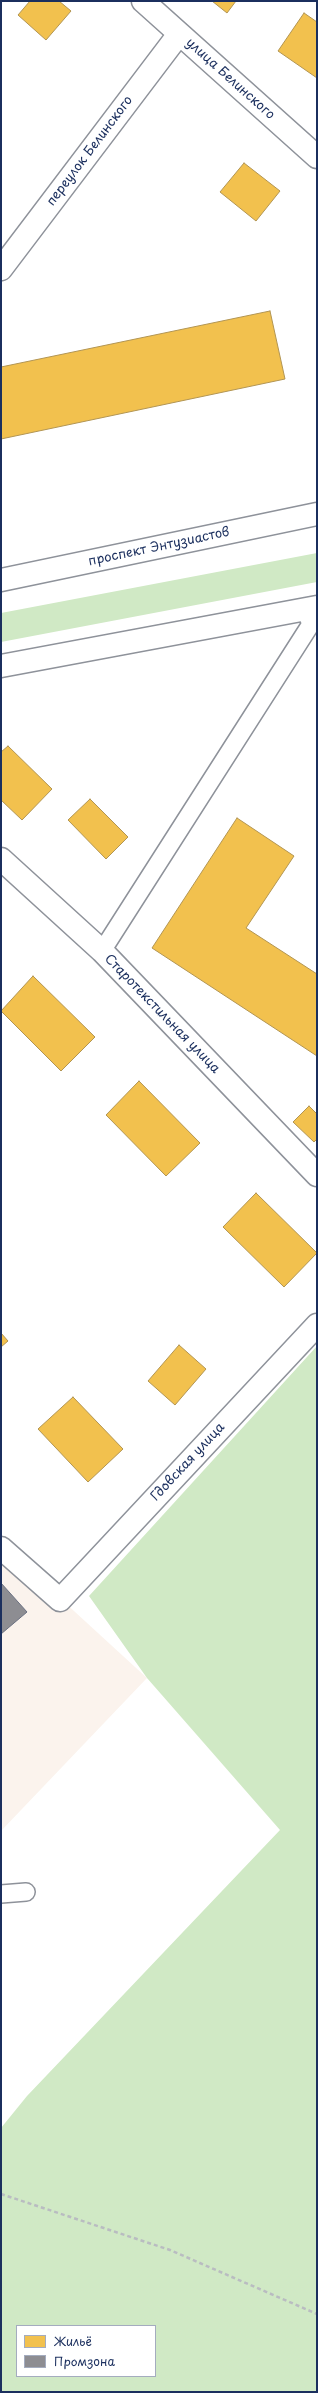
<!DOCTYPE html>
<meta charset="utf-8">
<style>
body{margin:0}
#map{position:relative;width:318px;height:2393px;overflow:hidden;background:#fff;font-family:"Playpen Sans",sans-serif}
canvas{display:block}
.frame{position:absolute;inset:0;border:2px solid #1b2f5e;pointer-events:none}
.legend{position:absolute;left:16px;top:2325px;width:140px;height:52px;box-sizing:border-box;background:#fff;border:1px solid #a4acbf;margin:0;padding:5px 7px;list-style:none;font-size:12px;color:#1b2f5e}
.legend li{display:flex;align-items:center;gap:8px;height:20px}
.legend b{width:20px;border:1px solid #a4acbf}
</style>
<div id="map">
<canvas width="318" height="2393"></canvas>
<div class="frame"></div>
<ul class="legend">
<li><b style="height:11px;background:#f2c14e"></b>Жильё</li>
<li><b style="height:11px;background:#8d8d92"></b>Промзона</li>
</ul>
</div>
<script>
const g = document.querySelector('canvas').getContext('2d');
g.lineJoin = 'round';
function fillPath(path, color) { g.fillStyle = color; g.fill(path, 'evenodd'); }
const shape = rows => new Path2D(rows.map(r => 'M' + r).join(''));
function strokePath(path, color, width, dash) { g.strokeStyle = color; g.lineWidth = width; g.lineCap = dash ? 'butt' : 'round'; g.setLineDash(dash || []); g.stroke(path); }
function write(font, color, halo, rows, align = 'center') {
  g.font = font + ' "Playpen Sans",sans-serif'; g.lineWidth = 4; g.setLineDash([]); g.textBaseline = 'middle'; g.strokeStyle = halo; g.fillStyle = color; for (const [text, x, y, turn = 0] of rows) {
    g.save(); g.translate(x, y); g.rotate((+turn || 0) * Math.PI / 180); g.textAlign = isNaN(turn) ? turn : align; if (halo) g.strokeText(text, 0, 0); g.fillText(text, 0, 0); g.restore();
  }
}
const built = shape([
 [1,1544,147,1678,1,1831]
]);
const green = shape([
 [317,553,317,582,1,642,1,613],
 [317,1346,317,2392,1,2392,1,2128,27,2096,280,1830,147,1678,89,1596],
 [17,2326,155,2326,155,2376,17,2376]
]);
const homes = shape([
 [30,1,59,1,71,11,46,40,18,15,30,1],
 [212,1,236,1,227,13,212,1],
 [304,13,317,22,317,78,278,51,304,13],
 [244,163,280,191,256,221,220,192,244,163],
 [270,311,285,379,1,439,1,367,270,311],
 [8,746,52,789,22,820,1,800,1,752,8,746],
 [90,799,128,837,106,859,68,820,90,799],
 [237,818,294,856,246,928,317,974,317,1056,152,948,237,818],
 [33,976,95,1037,61,1071,1,1011,33,976],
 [139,1081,200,1143,166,1176,106,1115,139,1081],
 [309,1106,317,1114,317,1139,314,1142,293,1122,309,1106],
 [256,1193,317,1253,284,1287,223,1227,256,1193],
 [1,1333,8,1341,1,1347,1,1333],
 [179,1345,206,1369,175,1405,148,1381,179,1345],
 [73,1397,123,1449,88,1482,38,1429,73,1397]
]);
const industry = shape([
 [1,1583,27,1612,1,1634,1,1583]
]);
const path = shape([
 [1,2194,170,2250,317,2314]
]);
const lane = shape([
 [102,951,311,624,305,609],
 [1,1894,26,1892]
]);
const street = shape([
 [143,1,317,157],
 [1,269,179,34],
 [1,859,102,951,317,1175],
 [1,1548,60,1600,317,1325]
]);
const secondary = shape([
 [1,580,317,514],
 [1,666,317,607]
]);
const streetNames = [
 ["улица Белинского",230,79,42],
 ["переулок Белинского",90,151,-53],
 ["проспект Энтузиастов",159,547,-12],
 ["Старотекстильная улица",162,1014,46],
 ["Гдовская улица",188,1462,-47]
];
fillPath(built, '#fbf3ed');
fillPath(green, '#d0e9c5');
fillPath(homes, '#f2c14e');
strokePath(homes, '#b29553', 1);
fillPath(industry, '#8d8d92');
strokePath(industry, '#6b7182', 1);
strokePath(lane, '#8e929a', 20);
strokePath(street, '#8e929a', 25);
strokePath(secondary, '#8e929a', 25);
strokePath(path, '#b9bcc1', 2.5, [4, 3]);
strokePath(lane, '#fff', 17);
strokePath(street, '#fff', 22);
strokePath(secondary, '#fff', 22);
write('13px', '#1b2f5e', '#fff', streetNames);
</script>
